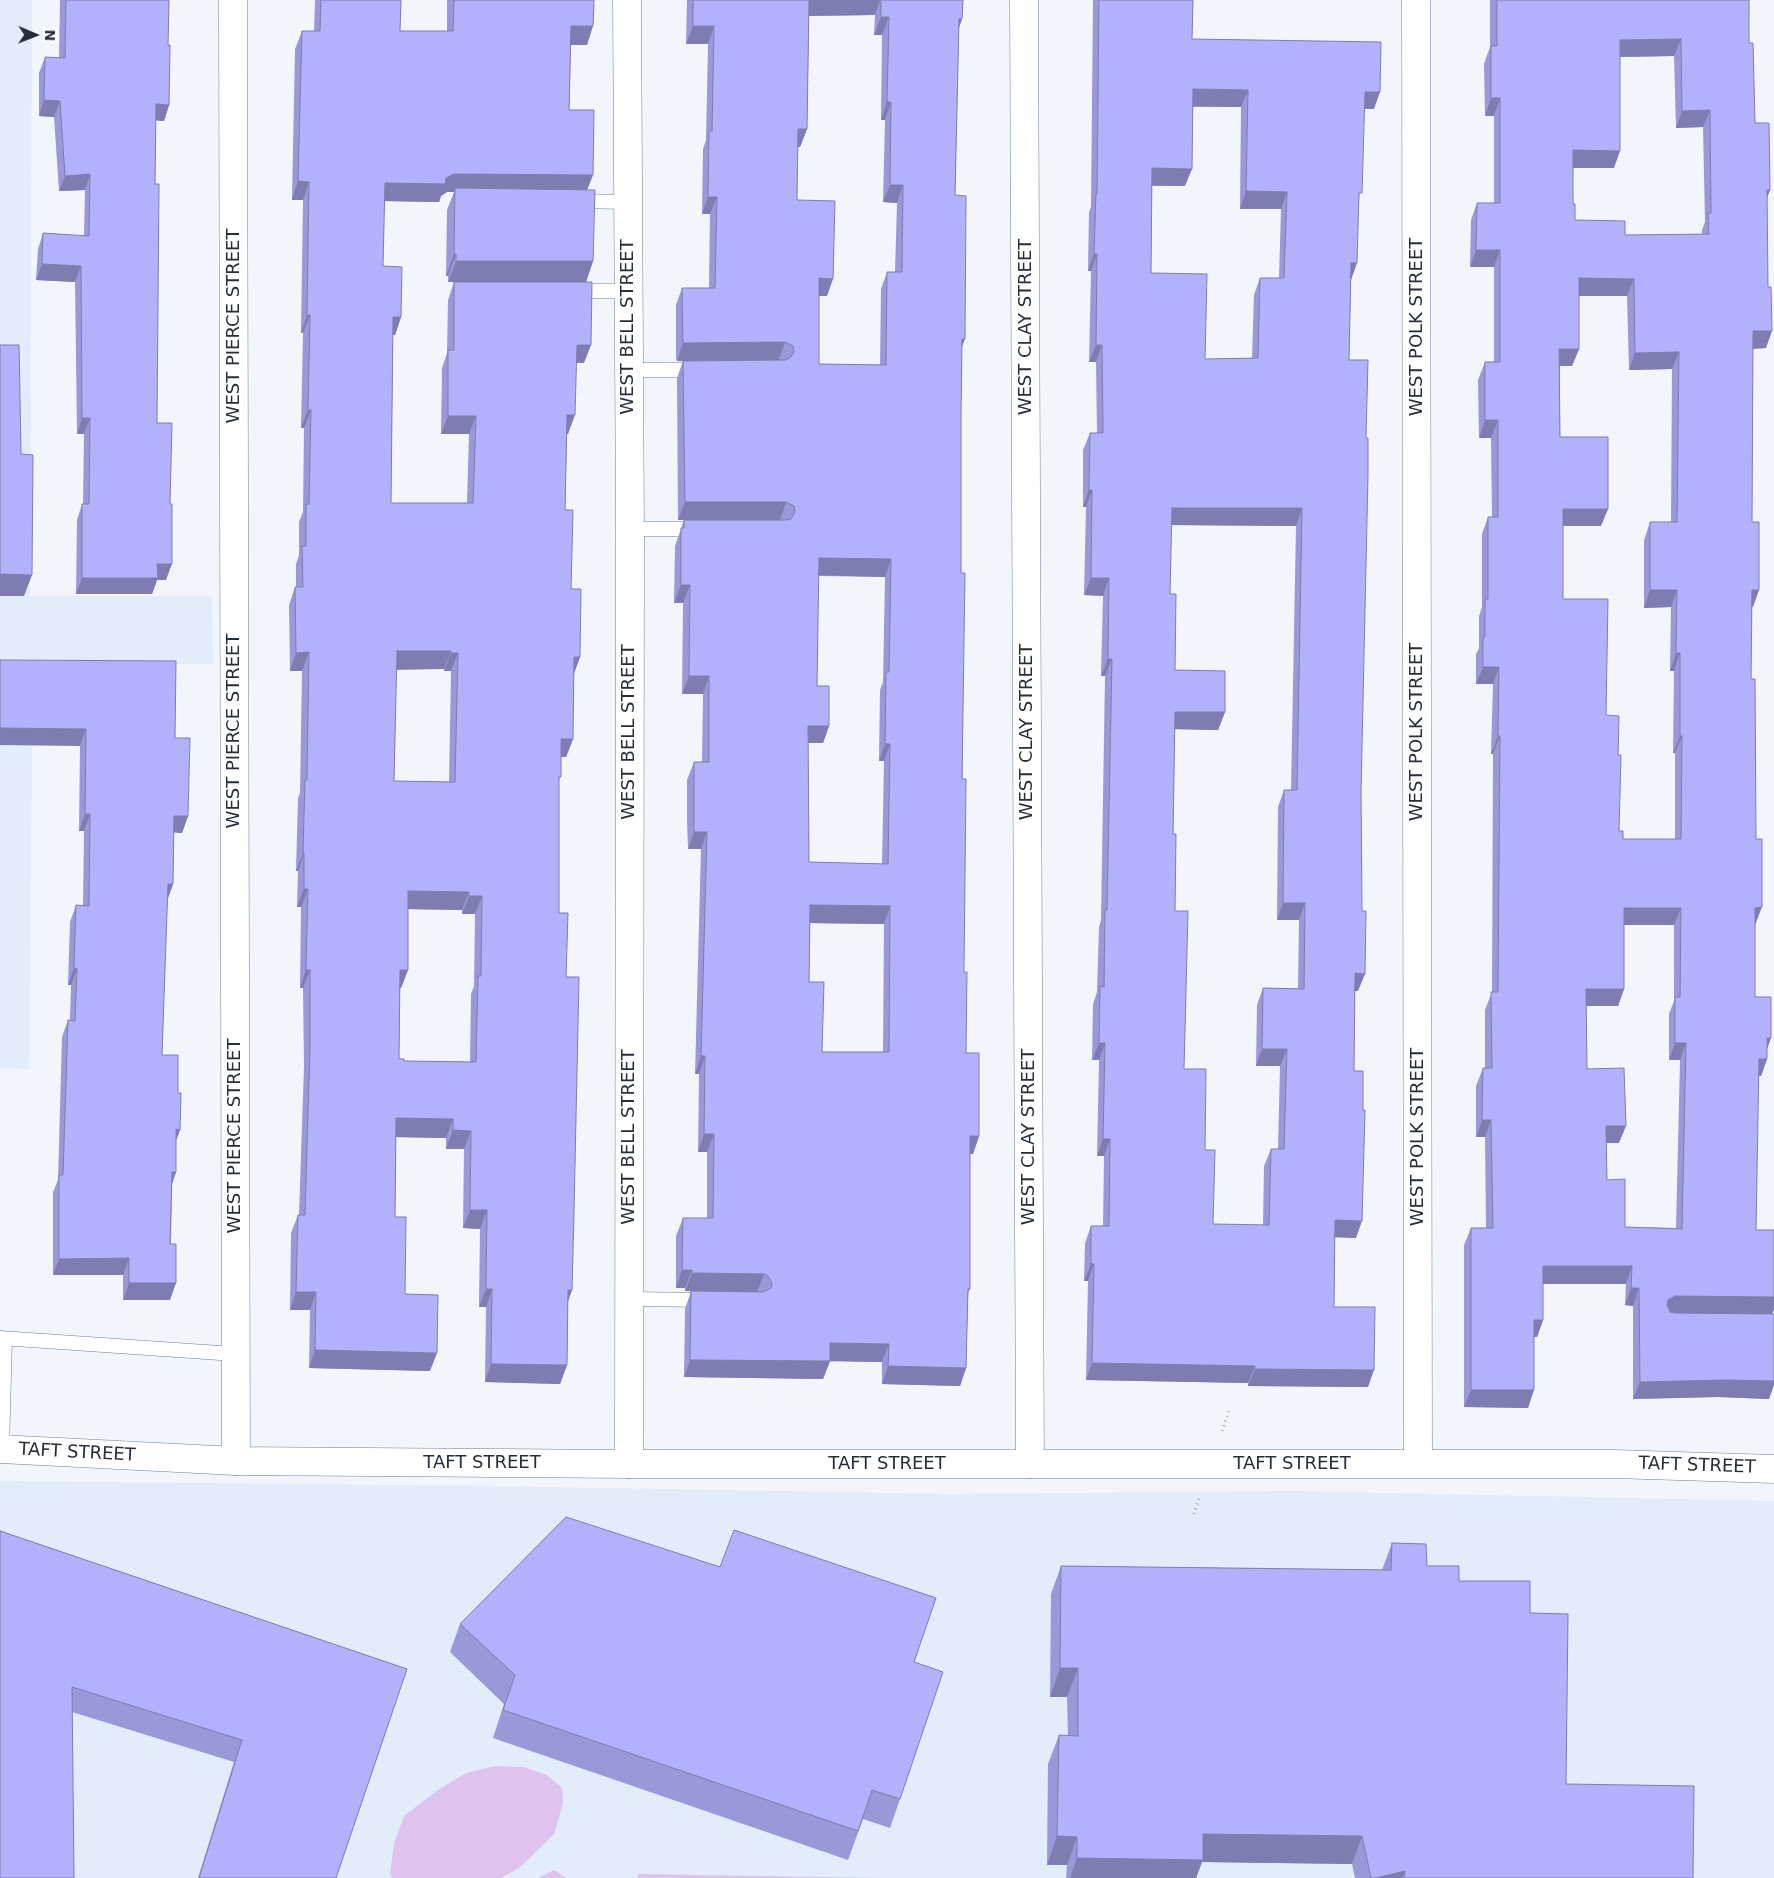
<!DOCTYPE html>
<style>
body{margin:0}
#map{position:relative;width:1774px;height:1878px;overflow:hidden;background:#f2f6fc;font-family:"DejaVu Sans",sans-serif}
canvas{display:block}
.north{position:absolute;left:10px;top:10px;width:50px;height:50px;-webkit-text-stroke:4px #fff;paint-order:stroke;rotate:91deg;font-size:14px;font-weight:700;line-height:20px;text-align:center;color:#272e39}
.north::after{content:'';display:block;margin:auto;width:18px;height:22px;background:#272e39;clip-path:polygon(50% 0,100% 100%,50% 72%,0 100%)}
</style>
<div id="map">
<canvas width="1774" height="1878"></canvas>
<div class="north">N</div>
</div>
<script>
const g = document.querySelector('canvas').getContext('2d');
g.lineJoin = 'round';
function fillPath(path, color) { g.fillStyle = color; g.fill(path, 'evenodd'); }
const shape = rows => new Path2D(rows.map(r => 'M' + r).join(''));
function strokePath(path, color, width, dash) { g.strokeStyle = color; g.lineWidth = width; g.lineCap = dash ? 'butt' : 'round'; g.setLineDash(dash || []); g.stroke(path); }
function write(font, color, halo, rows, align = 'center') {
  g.font = font + ' "DejaVu Sans",sans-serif'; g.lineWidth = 4; g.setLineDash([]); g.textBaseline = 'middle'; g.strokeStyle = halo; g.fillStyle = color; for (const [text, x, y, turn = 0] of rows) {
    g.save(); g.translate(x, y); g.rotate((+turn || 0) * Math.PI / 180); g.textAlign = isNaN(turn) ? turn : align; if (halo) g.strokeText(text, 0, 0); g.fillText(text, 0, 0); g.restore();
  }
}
const built = shape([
 [0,0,32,0,30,596,212,596,213,664,33,664,29,1069,0,1068],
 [0,1481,494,1486,948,1494,1293,1491,1774,1501,1774,1878,0,1878]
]);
const green = shape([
 [495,1766,523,1767,547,1775,562,1788,563,1803,554,1834,519,1868,501,1878,392,1878,390,1873,394,1844,404,1816,438,1790,466,1773],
 [554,1870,566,1878,538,1878],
 [638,1874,883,1878,638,1878]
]);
const path = shape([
 [1222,1431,1229,1411],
 [1194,1514,1200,1495]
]);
const service = shape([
 [575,201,627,202],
 [575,291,627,291],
 [628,370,697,370],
 [630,529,699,529],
 [629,1299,706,1300],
 [0,1338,235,1354],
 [2,1449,5,1339]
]);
const minor = shape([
 [233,0,236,1461],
 [627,0,630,529,629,1464],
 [1024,0,1030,1464],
 [1416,0,1418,1463]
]);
const tertiary = shape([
 [0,1449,236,1461,629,1464,1614,1464,1774,1469]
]);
const wall = shape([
 [60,0,169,0,168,45,169,105,164,121,156,120,155,184,157,423,166,580,157,580,152,594,76,594,77,520,82,504,83,504,84,434,77,434,75,282,36,280,38,249,43,233,84,236,85,190,59,191,54,117,39,116,39,73,45,57,59,58],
 [315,0,401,0,400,31,447,31,447,0,594,0,587,45,571,45,569,110,587,190,593,261,586,282,584,363,576,363,568,434,567,434,565,510,571,589,580,657,574,674,573,739,566,757,561,757,559,782,559,913,566,977,572,1290,568,1302,567,1365,560,1384,485,1382,486,1307,479,1307,480,1229,463,1228,464,1149,446,1149,446,1138,396,1137,395,1217,405,1294,430,1371,309,1368,310,1310,290,1310,291,1233,298,1215,299,1215,304,1066,303,988,300,988,301,907,297,907,298,871,296,871,298,798,300,793,302,671,290,671,289,605,295,587,296,587,296,564,299,555,299,522,303,512,304,428,301,428,303,333,301,333,303,200,292,200,295,49,302,31,314,31],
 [447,192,454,192,447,210,446,276,448,276,448,282,454,282,448,300,447,353,442,368,441,434,469,434,467,503,391,503,393,335,395,335,401,317,383,266,384,201,439,202,441,196],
 [396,669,444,669,444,671,451,671,449,782,394,781],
 [408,909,462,910,462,914,475,914,474,986,471,994,470,1062,404,1061,399,1059,400,988,401,988,408,970],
 [687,0,963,0,962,19,959,27,955,195,962,348,961,415,961,573,964,972,966,1053,979,1136,973,1154,970,1154,970,1289,968,1294,966,1368,960,1386,882,1384,882,1362,830,1361,823,1379,684,1377,685,1309,691,1291,685,1291,685,1288,676,1288,676,1236,683,1218,707,1218,707,1152,698,1152,699,1074,695,1074,701,849,688,849,687,820,687,780,694,762,702,762,703,694,682,694,683,603,674,603,675,546,684,520,678,520,677,378,683,361,677,361,676,359,676,305,682,288,709,288,710,214,702,214,703,149,706,140,708,44,686,44],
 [875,15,874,35,882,35,881,120,885,120,883,202,897,203,895,272,887,272,881,289,880,365,819,364,819,296,827,296,797,200,798,147,800,147,807,129,809,16],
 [818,576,885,577,883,682,880,690,879,761,884,761,882,864,809,862,808,743,823,743,829,726,817,686],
 [810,923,884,924,883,1052,822,1052,809,982],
 [1093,0,1193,0,1192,39,1374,109,1364,109,1359,201,1351,280,1349,360,1361,791,1358,991,1355,991,1354,1071,1356,1238,1335,1237,1334,1307,1368,1387,1248,1386,1248,1383,1086,1380,1088,1281,1084,1281,1085,1243,1091,1226,1103,1226,1104,1156,1097,1156,1099,1060,1092,1060,1093,1004,1097,992,1099,927,1101,920,1105,676,1101,676,1103,596,1084,595,1086,507,1083,507,1083,450,1090,433,1097,433,1096,362,1089,362,1091,271,1088,271,1089,212,1091,207],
 [1193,107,1241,107,1240,209,1281,209,1279,278,1260,278,1254,295,1252,358,1205,359,1151,273,1152,186,1185,186],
 [1171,525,1296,526,1291,790,1284,790,1278,807,1277,920,1299,920,1298,988,1263,988,1257,1005,1256,1066,1280,1066,1278,1149,1271,1149,1264,1166,1263,1225,1213,1224,1205,1150,1184,1069,1175,911,1173,834,1175,729,1218,730,1225,712,1175,670,1170,594],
 [1490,0,1749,0,1749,43,1755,123,1770,190,1767,198,1766,348,1753,349,1752,522,1753,607,1752,607,1751,679,1755,925,1755,997,1767,1049,1767,1059,1761,1076,1758,1076,1756,1230,1774,1230,1774,1309,1772,1314,1769,1399,1718,1397,1633,1399,1633,1306,1625,1305,1626,1284,1543,1284,1543,1320,1537,1337,1534,1337,1528,1408,1464,1407,1464,1245,1471,1228,1486,1228,1485,1137,1476,1137,1476,1086,1483,1068,1485,1068,1485,1010,1492,992,1493,754,1491,754,1493,684,1476,684,1476,654,1479,648,1479,616,1482,607,1482,534,1488,517,1492,517,1491,438,1479,438,1478,380,1485,362,1494,362,1494,267,1470,267,1471,220,1477,203,1494,203,1494,116,1485,116,1484,64,1490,47],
 [1674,56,1676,128,1703,127,1705,222,1702,230,1702,234,1625,235,1575,220,1573,204,1573,168,1614,168,1620,57],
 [1579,296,1627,296,1629,370,1672,369,1671,522,1650,522,1644,540,1644,608,1671,607,1670,671,1674,671,1673,753,1675,753,1675,839,1623,839,1619,831,1618,755,1606,715,1563,599,1563,526,1601,526,1560,437,1560,366,1572,366,1579,349],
 [1624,925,1674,925,1674,1001,1669,1014,1669,1060,1680,1060,1676,1228,1625,1227,1607,1180,1606,1143,1619,1143,1587,1069,1586,1006,1618,1006,1624,989],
 [0,660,175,738,188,816,182,833,174,832,173,884,167,900,162,1055,178,1093,180,1130,176,1140,176,1172,172,1184,170,1300,123,1300,123,1275,53,1275,53,1192,58,1180,62,1037,68,1020,70,1020,71,985,68,985,70,922,76,905,83,905,84,831,79,831,80,746],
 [0,1531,407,1669,336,1878,198,1878,234,1762,72,1712],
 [1392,1543,1427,1566,1530,1613,1566,1784,1693,1878,1355,1878,1352,1864,1202,1862,1196,1878,1066,1878,1067,1865,1047,1865,1048,1764,1059,1735,1068,1736,1067,1697,1050,1697,1051,1594,1061,1566,1382,1570],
 [460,1624,914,1662,900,1799,890,1828,863,1819,848,1860,493,1738,504,1704,450,1652]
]);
const shadedWall = shape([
 [808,0,880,0,875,15,803,16],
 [881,17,889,17,882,35,874,35],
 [959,19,962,19,956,36],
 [571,26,593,26,587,45,564,45],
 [693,26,714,26,708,44,686,44],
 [1681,39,1674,56,1613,57,1620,40],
 [1193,89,1248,90,1241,107,1187,106],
 [1365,92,1380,92,1374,109,1358,109],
 [1491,98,1500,98,1494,116,1485,116],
 [44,100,60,101,54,117,39,116],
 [887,102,891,102,885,120,881,120],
 [156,104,169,105,164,121,150,120],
 [1710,110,1703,127,1676,128,1682,111],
 [798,129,807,129,800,147,792,147],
 [1573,150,1620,151,1614,168,1567,168],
 [1152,168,1192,169,1185,186,1146,185],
 [90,174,85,190,59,191,65,176],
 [454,174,593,175,586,193,455,188,454,192,447,192,441,196,439,202,378,201,385,183,446,178],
 [298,181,309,182,303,200,292,200],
 [890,185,903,185,897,203,883,202],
 [1767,190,1770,190,1763,207],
 [1246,191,1287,192,1281,209,1240,209],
 [708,197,717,197,710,214,702,214],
 [1476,250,1500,250,1494,267,1470,267],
 [454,254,456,254,448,276,446,276],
 [1094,254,1097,254,1091,271,1088,271],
 [456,261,593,261,586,282,448,282],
 [1351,263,1357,263,1351,280,1345,280],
 [42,264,81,266,75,282,36,280],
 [819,278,833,279,827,296,813,296],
 [1579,278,1634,279,1627,296,1573,296],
 [307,315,310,315,303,333,301,333],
 [393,317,401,317,395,335,387,335],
 [1753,331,1772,331,1766,348,1747,349],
 [962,339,965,339,958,357],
 [785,342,779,360,677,361,683,343],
 [577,345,591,345,584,363,570,363],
 [1096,345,1102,345,1096,362,1089,362],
 [1559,349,1579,349,1572,366,1553,366],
 [1679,352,1672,369,1629,370,1635,353],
 [308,410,311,410,304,428,301,428],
 [567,415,575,415,568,434,561,434],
 [448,416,476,416,469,434,441,434],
 [82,418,90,418,84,434,77,434],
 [1485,420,1498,420,1491,438,1479,438],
 [1089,490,1092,490,1086,507,1083,507],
 [685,502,786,502,780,520,678,520],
 [1172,508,1302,508,1296,526,1166,525],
 [1563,509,1608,509,1601,526,1556,526],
 [819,558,891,559,885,577,812,575],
 [157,564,172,564,166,580,157,580,152,594,76,594,82,578],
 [0,574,32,575,24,596,0,596],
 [1091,578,1109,578,1103,596,1084,595],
 [681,585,690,585,683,603,674,603],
 [1650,590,1677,590,1671,607,1644,608],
 [1752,590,1759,590,1753,607,1745,607],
 [397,651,451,651,444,669,390,670],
 [309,652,302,671,290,671,296,653],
 [451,653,458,653,451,671,444,671],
 [1676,653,1680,653,1674,671,1670,671],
 [574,657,580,657,573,675],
 [1108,659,1112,659,1105,676,1101,676],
 [1483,667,1499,667,1493,684,1476,684],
 [689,676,709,676,703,694,682,694],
 [1175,712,1225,712,1218,730,1169,729],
 [808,726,829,726,823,743,801,743],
 [0,728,86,729,80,746,0,745],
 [1498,736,1500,736,1493,754,1491,754],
 [1680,736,1682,736,1675,753,1673,753],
 [561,739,573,739,566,757,555,757],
 [885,744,890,744,884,761,879,761],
 [85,814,90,814,84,831,79,831],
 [174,816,188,816,182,833,168,832],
 [694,832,707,832,701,849,688,849],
 [303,853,304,853,298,871,296,871],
 [168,884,173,884,167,901],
 [304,889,308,889,301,907,297,907],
 [408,891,469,892,462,910,402,909],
 [469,896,482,896,475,914,462,914],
 [1283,903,1305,903,1299,920,1277,920],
 [810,905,890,906,884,924,803,923],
 [1762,907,1755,925,1755,908],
 [1624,908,1681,908,1674,925,1618,925],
 [74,968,77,969,71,985,68,985],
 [306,970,310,970,303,988,300,988],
 [400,970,408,970,401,988,394,988],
 [1355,973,1365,974,1358,991,1349,991],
 [1586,989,1624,989,1618,1006,1580,1006],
 [1767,1038,1771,1038,1765,1055],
 [1099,1043,1105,1043,1099,1060,1092,1060],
 [1675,1043,1686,1043,1680,1060,1669,1060],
 [1262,1049,1287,1049,1280,1066,1256,1066],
 [701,1056,705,1056,699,1074,695,1074],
 [1759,1059,1767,1059,1761,1076,1752,1076],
 [396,1118,453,1119,446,1138,390,1137],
 [1482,1120,1491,1120,1485,1137,1476,1137],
 [1606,1126,1626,1126,1619,1143,1600,1143],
 [176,1129,180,1130,174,1146],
 [453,1130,471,1131,464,1149,446,1149],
 [704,1134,714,1134,707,1152,698,1152],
 [970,1136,979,1136,973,1154,964,1154],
 [1103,1139,1110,1139,1104,1156,1097,1156],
 [172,1172,176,1172,170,1189],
 [470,1210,487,1210,480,1229,463,1228],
 [1335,1220,1362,1221,1356,1238,1329,1237],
 [129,1258,123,1275,53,1275,59,1259],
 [1091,1264,1094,1264,1088,1281,1084,1281],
 [1543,1266,1632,1266,1626,1284,1537,1284],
 [682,1270,692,1270,685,1288,676,1288],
 [692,1273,764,1274,757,1292,685,1291],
 [129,1283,176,1283,170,1300,123,1300],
 [1631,1288,1639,1288,1633,1306,1625,1305],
 [486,1289,492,1289,486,1307,479,1307],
 [568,1290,572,1290,565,1308],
 [296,1292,316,1292,310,1310,290,1310],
 [1675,1296,1774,1297,1774,1309,1772,1314,1662,1317,1668,1300],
 [1534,1320,1543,1320,1537,1337,1528,1337],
 [830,1343,889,1344,882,1362,823,1361],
 [315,1350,437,1353,430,1371,309,1368],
 [690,1360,830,1361,823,1379,684,1377],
 [1092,1363,1255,1366,1248,1383,1086,1380],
 [491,1364,567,1365,560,1384,485,1382],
 [888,1366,966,1368,960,1386,882,1384],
 [1255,1369,1374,1370,1368,1387,1248,1386],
 [1724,1380,1774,1381,1774,1385,1769,1399,1718,1397,1633,1399,1640,1382],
 [1471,1390,1534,1390,1528,1408,1464,1407],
 [1060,1668,1078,1668,1067,1697,1050,1697],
 [1203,1834,1362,1836,1352,1864,1202,1862,1196,1878,1070,1878,1077,1858],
 [1057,1836,1077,1837,1067,1865,1047,1865],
 [1405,1871,1402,1878,1376,1878]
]);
const building = shape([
 [66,0,169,0,168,45,170,45,169,105,156,104,155,184,159,184,157,423,172,423,170,504,172,504,172,564,157,564,158,578,82,578,82,504,89,504,90,418,82,418,81,266,42,264,43,233,89,236,90,174,65,176,60,101,44,100,45,57,65,58,66,0],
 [321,0,401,0,400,31,453,31,454,0,594,0,593,26,571,26,569,110,594,110,593,175,454,174,446,178,445,184,385,183,383,266,402,267,401,317,393,317,391,503,473,503,476,416,448,416,448,350,454,350,454,282,592,282,591,345,577,345,575,415,567,415,565,510,573,510,571,589,581,589,580,657,574,657,573,739,561,739,561,777,559,777,559,913,568,913,566,977,579,977,574,1212,572,1290,568,1290,567,1365,491,1364,492,1289,486,1289,487,1210,470,1210,471,1131,453,1130,453,1119,396,1118,395,1217,406,1217,405,1294,438,1295,437,1353,315,1350,316,1292,296,1292,298,1215,305,1215,310,1048,310,970,306,970,308,889,304,889,304,853,303,853,305,780,307,780,309,652,296,653,295,587,303,587,302,546,306,546,306,504,309,504,311,410,308,410,310,315,307,315,309,182,298,181,302,31,320,31,321,0],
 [397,651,451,651,451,653,458,653,455,782,394,781,397,651],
 [408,891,469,892,469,896,482,896,481,976,478,976,476,1062,404,1061,404,1059,399,1059,400,970,408,970,408,891],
 [693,0,809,0,807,129,798,129,797,200,835,201,833,279,819,278,819,364,886,365,887,272,902,272,903,185,890,185,891,102,887,102,889,17,881,17,881,0,963,0,962,19,959,19,955,195,966,196,965,339,962,339,961,415,961,573,965,573,962,779,966,779,964,972,967,972,966,1053,979,1053,979,1136,970,1136,970,1289,968,1289,966,1368,888,1366,889,1344,830,1343,830,1361,690,1360,691,1291,763,1292,771,1288,772,1283,768,1276,764,1274,692,1273,692,1270,682,1270,683,1218,713,1218,714,1134,704,1134,705,1056,701,1056,707,832,694,832,694,762,709,762,709,676,689,676,690,585,681,585,681,528,684,528,684,520,786,520,791,519,795,512,794,506,786,502,685,502,683,361,786,360,790,358,794,352,793,346,785,342,683,343,682,288,715,288,717,197,708,197,709,131,712,131,714,26,693,26,693,0],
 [819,558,891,559,889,672,886,672,885,744,890,744,888,864,809,862,808,726,829,726,829,686,817,686,819,558],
 [810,905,890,906,889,1052,822,1052,824,982,809,982,810,905],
 [1099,0,1193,0,1192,39,1381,42,1380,92,1365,92,1362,193,1359,193,1357,263,1351,263,1349,360,1368,360,1366,438,1368,438,1368,475,1361,791,1362,911,1366,911,1365,974,1355,973,1354,1071,1363,1071,1363,1110,1365,1110,1362,1221,1335,1220,1334,1307,1375,1307,1374,1370,1255,1369,1255,1366,1092,1363,1094,1264,1091,1264,1091,1226,1109,1226,1110,1139,1103,1139,1105,1043,1099,1043,1100,986,1104,987,1105,910,1107,910,1112,659,1108,659,1109,578,1091,578,1092,490,1089,490,1090,433,1103,433,1102,345,1096,345,1097,254,1094,254,1096,194,1097,194,1099,0],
 [1193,89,1248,90,1246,191,1287,192,1284,278,1260,278,1258,358,1205,359,1207,274,1151,273,1152,168,1192,169,1193,89],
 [1172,508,1302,508,1297,790,1284,790,1283,903,1305,903,1304,989,1263,988,1262,1049,1287,1049,1284,1149,1271,1149,1269,1225,1213,1224,1215,1150,1205,1150,1206,1069,1184,1069,1188,911,1175,911,1176,834,1173,834,1175,712,1225,712,1225,671,1175,670,1176,594,1170,594,1172,508],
 [1497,0,1749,0,1749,43,1753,43,1755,123,1769,123,1770,190,1767,190,1768,287,1771,287,1772,331,1753,331,1752,522,1759,522,1759,590,1752,590,1751,679,1755,679,1756,839,1762,839,1762,907,1755,908,1755,997,1771,997,1771,1038,1767,1038,1767,1059,1759,1059,1756,1230,1774,1230,1774,1297,1675,1296,1668,1300,1667,1305,1670,1312,1675,1313,1774,1314,1774,1381,1724,1380,1640,1382,1639,1288,1631,1288,1632,1266,1543,1266,1543,1320,1534,1320,1534,1390,1471,1390,1471,1228,1493,1228,1491,1120,1482,1120,1483,1068,1492,1068,1491,992,1498,992,1500,736,1498,736,1499,667,1483,667,1483,637,1485,637,1485,599,1488,599,1488,517,1498,517,1498,420,1485,420,1485,362,1500,362,1500,250,1476,250,1477,203,1500,203,1500,98,1491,98,1491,46,1497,46,1497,0],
 [1681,39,1682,111,1710,110,1711,213,1708,213,1709,234,1625,235,1625,221,1575,220,1575,204,1573,204,1573,150,1620,151,1620,40,1681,39],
 [1579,278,1634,279,1635,353,1679,352,1677,522,1650,522,1650,590,1677,590,1676,653,1680,653,1680,736,1682,736,1681,839,1623,839,1623,831,1619,831,1621,755,1618,755,1619,716,1606,715,1608,599,1563,599,1563,509,1608,509,1608,437,1560,437,1559,349,1579,349,1579,278],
 [1624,908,1681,908,1680,997,1675,997,1675,1043,1686,1043,1682,1229,1625,1227,1625,1179,1607,1180,1606,1126,1626,1126,1624,1068,1587,1069,1586,989,1624,989,1624,908],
 [455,188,595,190,593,261,456,261,456,254,454,254,455,188],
 [0,345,19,345,21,454,33,455,32,575,0,574,0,345],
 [0,660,176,661,175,738,190,738,188,816,174,816,173,884,168,884,162,1055,178,1055,178,1093,181,1093,180,1130,176,1129,176,1172,172,1172,170,1244,176,1244,176,1283,129,1283,129,1258,59,1259,59,1175,63,1175,68,1020,75,1021,77,969,74,968,76,905,89,906,90,814,85,814,86,729,0,728,0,660],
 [566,1517,720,1567,734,1530,936,1598,914,1662,943,1672,900,1799,872,1790,858,1831,503,1710,515,1675,460,1624,566,1517],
 [0,1531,407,1669,336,1878,199,1878,242,1740,72,1687,74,1878,0,1878,0,1531],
 [1392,1543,1426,1544,1427,1566,1459,1566,1459,1581,1530,1581,1530,1613,1568,1614,1566,1784,1694,1786,1693,1878,1404,1878,1405,1871,1376,1878,1371,1878,1362,1836,1203,1834,1203,1860,1077,1858,1077,1837,1057,1836,1059,1735,1078,1736,1078,1668,1060,1668,1061,1566,1391,1570,1392,1543]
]);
const streetNames = [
 ["WEST PIERCE STREET",234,326,-90],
 ["WEST BELL STREET",628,327,-90],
 ["WEST CLAY STREET",1026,327,-90],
 ["WEST POLK STREET",1417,327,-90],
 ["WEST PIERCE STREET",234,731,-90],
 ["WEST BELL STREET",629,732,-90],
 ["WEST CLAY STREET",1027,732,-90],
 ["WEST POLK STREET",1417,732,-90],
 ["WEST PIERCE STREET",235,1136,-90],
 ["WEST BELL STREET",629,1137,-90],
 ["WEST CLAY STREET",1029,1137,-90],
 ["WEST POLK STREET",1418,1137,-90],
 ["TAFT STREET",77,1453,3],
 ["TAFT STREET",482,1463],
 ["TAFT STREET",887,1464],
 ["TAFT STREET",1292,1464],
 ["TAFT STREET",1697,1466,2]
];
fillPath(built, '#e2ecfa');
fillPath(green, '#dfc2ed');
strokePath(service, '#6c7e98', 15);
strokePath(minor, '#6c7e98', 29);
strokePath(tertiary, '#6c7e98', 29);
strokePath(path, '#a6acb3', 3, [1, 4]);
strokePath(service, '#fff', 14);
strokePath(minor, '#fff', 28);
strokePath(tertiary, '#fff', 28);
fillPath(wall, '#9b98d9');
fillPath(shadedWall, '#7e7cb0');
fillPath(building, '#b4b1fc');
strokePath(building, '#7e7cb0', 1);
write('18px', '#272e39', '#fff', streetNames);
</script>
